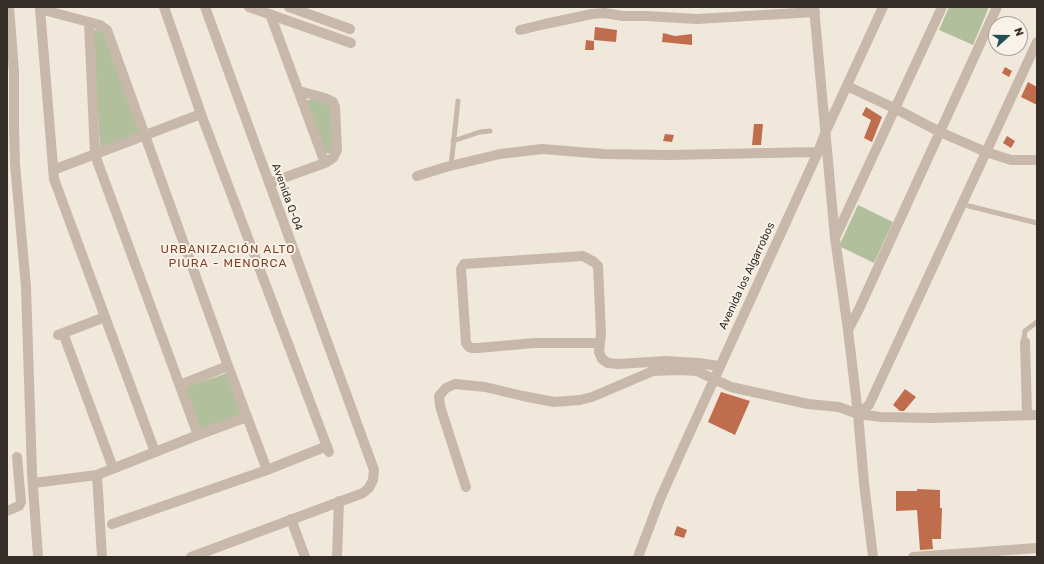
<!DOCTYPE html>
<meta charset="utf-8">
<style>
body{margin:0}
#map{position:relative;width:1044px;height:564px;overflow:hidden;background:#f1e8dc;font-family:Rubik,sans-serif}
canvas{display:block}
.frame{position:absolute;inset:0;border:8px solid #352d28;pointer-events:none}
.north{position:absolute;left:988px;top:16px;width:40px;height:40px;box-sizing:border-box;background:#f8f2e8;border:1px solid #aaa39b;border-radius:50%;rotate:69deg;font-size:11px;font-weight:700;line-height:16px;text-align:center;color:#352d28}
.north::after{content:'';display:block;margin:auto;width:14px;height:18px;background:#204f55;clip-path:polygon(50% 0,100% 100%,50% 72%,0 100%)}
</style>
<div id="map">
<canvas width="1044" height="564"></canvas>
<div class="frame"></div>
<div class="north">N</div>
</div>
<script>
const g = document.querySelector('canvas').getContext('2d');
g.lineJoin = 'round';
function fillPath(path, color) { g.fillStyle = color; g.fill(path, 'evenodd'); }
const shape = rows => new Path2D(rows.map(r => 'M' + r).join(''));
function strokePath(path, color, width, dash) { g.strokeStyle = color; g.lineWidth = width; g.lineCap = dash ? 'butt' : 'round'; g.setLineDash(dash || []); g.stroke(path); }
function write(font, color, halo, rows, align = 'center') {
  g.font = font + ' Rubik,sans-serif'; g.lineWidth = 4; g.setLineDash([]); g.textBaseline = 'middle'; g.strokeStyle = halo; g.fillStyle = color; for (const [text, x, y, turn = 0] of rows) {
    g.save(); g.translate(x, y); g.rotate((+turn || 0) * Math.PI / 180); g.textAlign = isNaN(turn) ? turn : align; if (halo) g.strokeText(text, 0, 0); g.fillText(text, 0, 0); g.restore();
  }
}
const green = shape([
 [949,7,989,7,973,45,939,30],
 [97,29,104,32,140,131,139,134,100,147,93,31],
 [313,99,330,104,335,149,329,154,325,152,305,104,308,100],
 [858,205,893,222,874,263,839,246],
 [227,373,244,413,200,430,185,390,187,387]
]);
const building = shape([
 [595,27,617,30,616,42,594,40],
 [663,33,675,36,692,34,692,45,662,42],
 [586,40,594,41,594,50,585,50],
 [1005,67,1012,71,1009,77,1002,73],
 [1028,82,1037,87,1037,105,1021,97],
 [866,107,882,117,872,142,864,138,871,120,862,115],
 [754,124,763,124,761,145,752,145],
 [665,134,674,135,672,142,663,141],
 [1007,136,1015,141,1011,148,1003,143],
 [905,389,916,397,904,411,900,411,893,405],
 [721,392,750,401,735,435,708,422],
 [917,489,940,490,940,508,942,508,941,539,932,539,933,549,920,550,917,510,896,511,896,491,917,491],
 [677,526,687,530,684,538,674,535]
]);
const service = shape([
 [453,141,480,132,490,131],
 [451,166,458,101],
 [969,206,1037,223],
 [1025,342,1024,338,1025,331,1037,322]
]);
const minor = shape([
 [9,7,14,72,14,127,15,164,26,287,32,473,38,557],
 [164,7,201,114,329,452],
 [249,7,351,43],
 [289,7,350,29],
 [814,7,835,238,848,330,858,414,864,483,873,557],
 [270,14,325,163],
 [89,22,95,155,198,435],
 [520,30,545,24,592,14,604,13,623,16,646,16,697,19,815,12],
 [847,86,896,109,940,132,986,152,1011,160,1037,160],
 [53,170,201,114],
 [417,176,446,167,500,154,542,149,604,154,668,155,818,152],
 [269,183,325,163,333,158,337,150,335,107,333,102,325,98,299,91],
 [835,238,942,7],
 [848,330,859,309,997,7],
 [63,333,113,468],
 [58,335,105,317],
 [1025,342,1027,415],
 [599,343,535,343,478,348,472,348,469,347,466,343,461,269,464,264,583,256,594,262,598,266,601,333,599,352,602,359,608,363,618,364,666,361,698,363,719,366],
 [180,385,228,366],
 [858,414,869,405,1037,42],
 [155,452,54,179,40,9,100,25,107,30,228,366,267,470],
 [97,475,102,557],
 [33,483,97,475,198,435,247,417],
 [466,487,440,406,439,396,446,388,455,384,485,387,523,396,554,402,580,400,592,397,653,371,679,370,697,371,731,387,808,404,839,407,858,414,881,417,931,418,1037,415],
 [7,511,19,506,21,502,17,457],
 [291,519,305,557],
 [112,524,267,470,327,446],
 [191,557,363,493,369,488,373,480,374,470,205,7],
 [337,557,339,501],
 [638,557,660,499,681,452,818,152,826,131,883,7],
 [913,557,1037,548]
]);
const streetNames = [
 ["Avenida Q-04",287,197,70],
 ["Avenida los Algarrobos",747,276,-65]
];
const neighbourhoodNames = [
 ["URBANIZACIÓN ALTO",228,250],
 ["PIURA - MENORCA",228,264]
];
fillPath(green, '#b2bf9d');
fillPath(building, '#bf6d4c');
strokePath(service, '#c8b8a9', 5);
strokePath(minor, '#c8b8a9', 10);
write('11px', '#352d28', '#f8f2e8', streetNames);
g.letterSpacing = '1px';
write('12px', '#803f26', '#f8f2e8', neighbourhoodNames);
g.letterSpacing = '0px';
</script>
